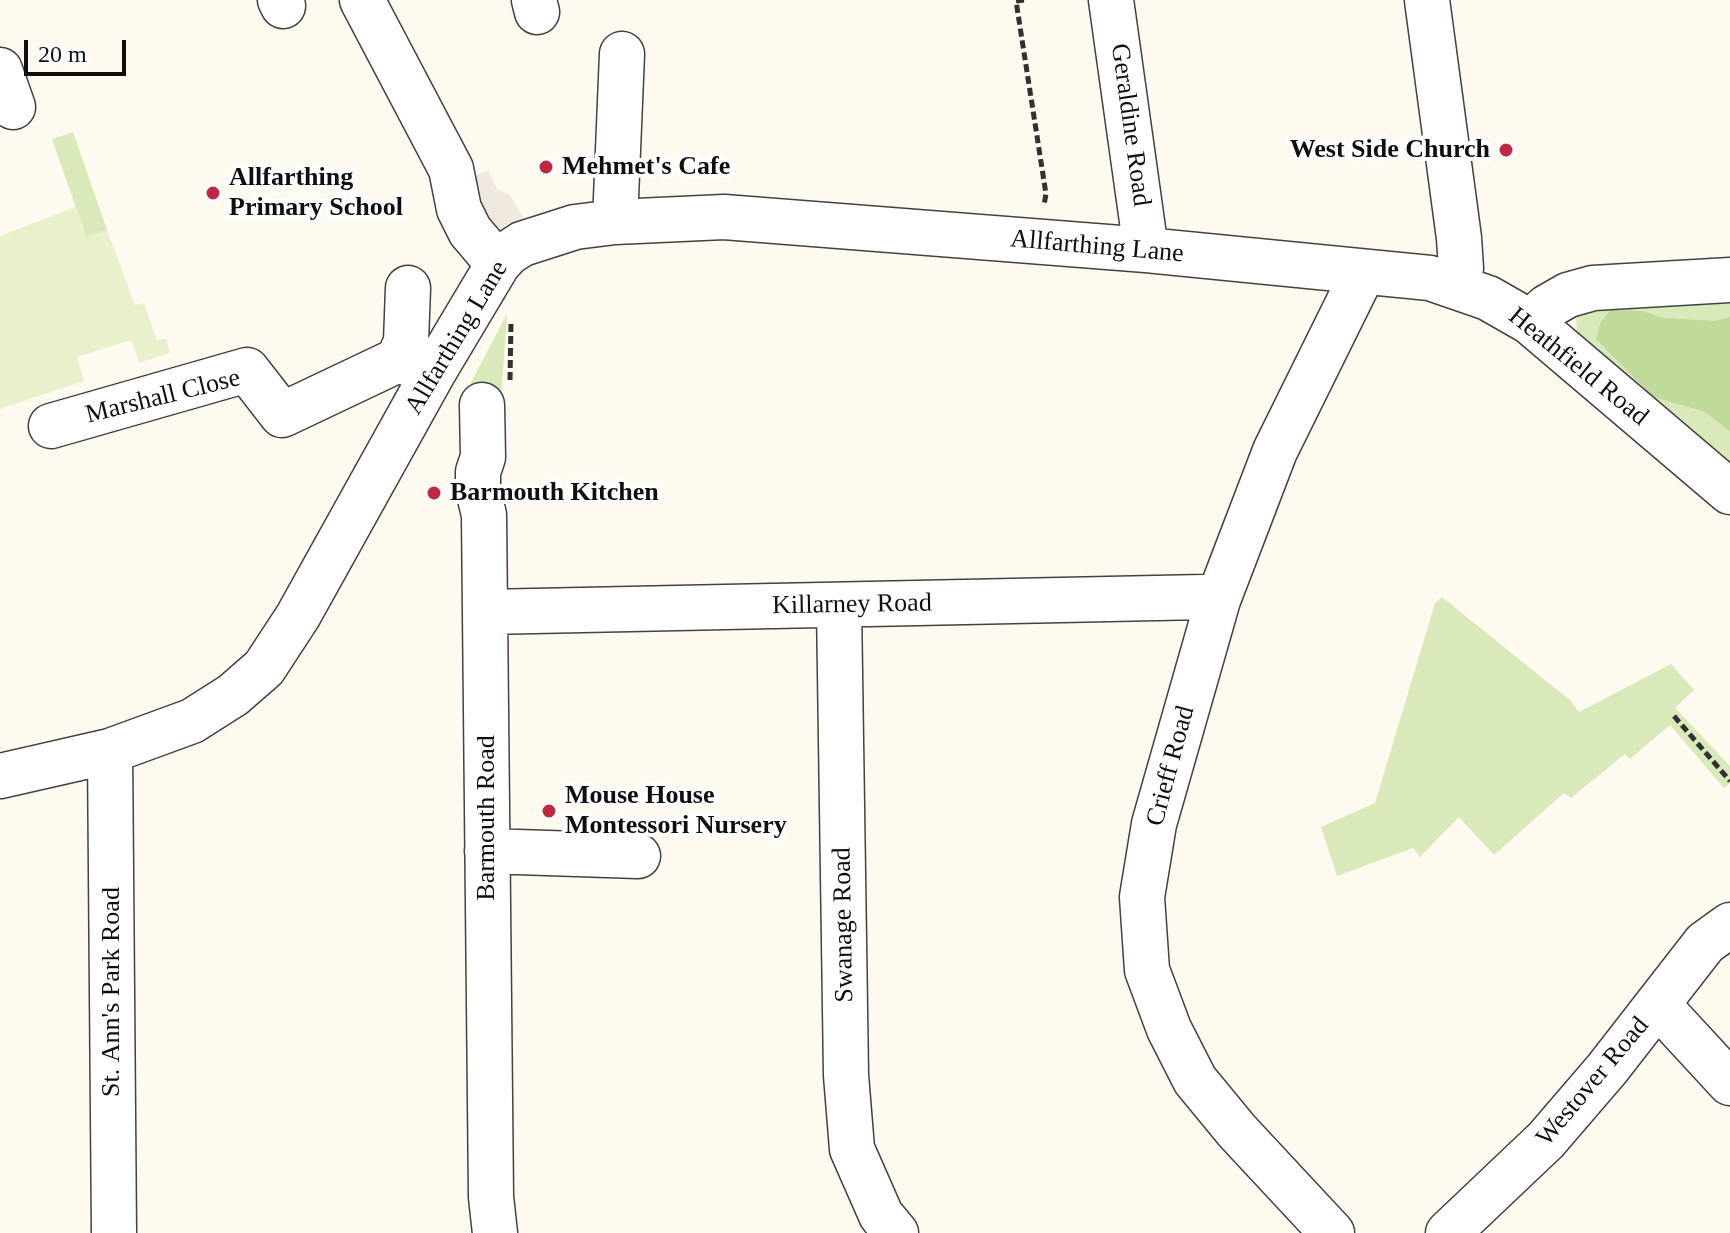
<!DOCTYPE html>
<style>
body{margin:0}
#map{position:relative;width:1730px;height:1233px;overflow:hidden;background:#fffaf0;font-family:"Times New Roman",serif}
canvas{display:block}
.scale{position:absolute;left:24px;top:40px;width:102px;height:36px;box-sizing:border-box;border:4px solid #0f0f0f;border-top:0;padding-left:10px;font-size:24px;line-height:28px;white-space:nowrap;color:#0f0f0f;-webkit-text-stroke:6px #fff;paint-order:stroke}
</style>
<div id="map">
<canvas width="1730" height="1233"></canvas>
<div class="scale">20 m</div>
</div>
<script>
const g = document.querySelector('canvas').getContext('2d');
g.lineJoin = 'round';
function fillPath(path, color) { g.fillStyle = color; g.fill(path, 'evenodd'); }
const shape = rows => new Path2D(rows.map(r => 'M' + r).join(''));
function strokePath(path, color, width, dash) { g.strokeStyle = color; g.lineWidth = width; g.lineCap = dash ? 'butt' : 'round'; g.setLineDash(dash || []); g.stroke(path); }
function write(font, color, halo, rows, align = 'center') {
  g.font = font + ' "Times New Roman",serif'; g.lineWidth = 8; g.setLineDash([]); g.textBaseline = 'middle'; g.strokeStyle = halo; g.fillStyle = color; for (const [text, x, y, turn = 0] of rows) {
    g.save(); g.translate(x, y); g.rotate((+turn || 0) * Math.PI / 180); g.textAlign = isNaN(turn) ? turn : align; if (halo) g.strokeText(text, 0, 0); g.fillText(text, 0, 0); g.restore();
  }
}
const green = shape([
 [73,132,107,230,86,237,52,139],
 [1730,300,1730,473,1590,350,1577,331,1576,319,1583,307,1632,302,1661,307],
 [507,314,501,398,467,390],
 [1442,597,1571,701,1579,712,1671,664,1694,690,1675,708,1730,766,1730,783,1724,788,1670,725,1630,759,1625,754,1571,798,1564,793,1494,855,1459,817,1420,857,1413,848,1337,876,1321,827,1375,803,1435,603]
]);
const forest = shape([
 [1610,310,1642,311,1664,318,1715,321,1730,317,1730,431,1703,411,1653,397,1596,339,1600,324]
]);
const pitch = shape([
 [75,207,86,237,107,230,135,305,144,303,157,341,166,338,170,353,139,363,131,340,77,357,84,381,0,409,0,236]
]);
const plaza = shape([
 [489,171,497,189,510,195,524,219,489,231,469,177]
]);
const path = shape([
 [1024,0,1016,1,1046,194,1044,205],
 [510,380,511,322],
 [1674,716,1730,781]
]);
const minor = shape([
 [280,0,283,6],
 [362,0,451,169,459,209,470,231,498,264],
 [534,0,537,12],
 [1111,0,1146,250],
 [1427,0,1459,238,1461,268,1457,285],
 [0,70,13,107],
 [615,222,622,54],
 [1530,322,1547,307,1568,295,1593,288,1730,280],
 [398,360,406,342,408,288],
 [482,405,483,457,478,472,478,490,484,515,491,1197,495,1233],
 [51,426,247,370,282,415,398,360,433,373],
 [839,606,846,1075,852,1149,881,1215,896,1233],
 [486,612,1204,597,1218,600],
 [110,751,114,1233],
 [0,776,110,751,192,721,233,695,264,668,298,616,433,373,498,264,508,253,522,244,575,227,615,222,724,217,1146,250,1430,278,1488,298,1530,322,1730,492],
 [487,851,638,856],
 [1658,1005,1730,1083],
 [1332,1233,1237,1131,1195,1080,1169,1029,1147,970,1142,897,1154,824,1218,600,1275,451,1357,285,1360,271],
 [1448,1233,1546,1140,1607,1069,1705,943,1730,925]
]);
const markers = [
 [1506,150,8,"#bf2743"],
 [546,167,8,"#bf2743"],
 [213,193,8,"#bf2743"],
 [434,493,8,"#bf2743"],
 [549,811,8,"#bf2743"]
];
const streetNames = [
 ["Geraldine Road",1130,125,82],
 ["Allfarthing Lane",1097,247,5],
 ["Allfarthing Lane",457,338,-59],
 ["Heathfield Road",1578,367,39],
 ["Marshall Close",163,397,-14],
 ["Killarney Road",852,605,-1],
 ["Crieff Road",1171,766,-75],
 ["Barmouth Road",487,818,-90],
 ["Swanage Road",844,925,-91],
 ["St. Ann's Park Road",112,992,-90],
 ["Westover Road",1593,1082,-50]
];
const poiNames = [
 ["West Side Church",1490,150,"right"],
 ["Mehmet's Cafe",562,167],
 ["Allfarthing",229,178],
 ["Primary School",229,208],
 ["Barmouth Kitchen",450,493],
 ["Mouse House",565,796],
 ["Montessori Nursery",565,826]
];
fillPath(green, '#d9e9ba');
fillPath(forest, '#c0da99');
fillPath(pitch, '#e9f1cc');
fillPath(plaza, '#efe9df');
strokePath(minor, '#424242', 47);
strokePath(path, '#313131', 5, [8, 4]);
strokePath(minor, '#fff', 44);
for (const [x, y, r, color] of markers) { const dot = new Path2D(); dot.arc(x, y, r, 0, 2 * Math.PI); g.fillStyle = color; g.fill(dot); strokePath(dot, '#fff', 3); }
write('26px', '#0f0f0f', '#fff', streetNames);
write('bold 26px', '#0f0f0f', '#fff', poiNames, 'left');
</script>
